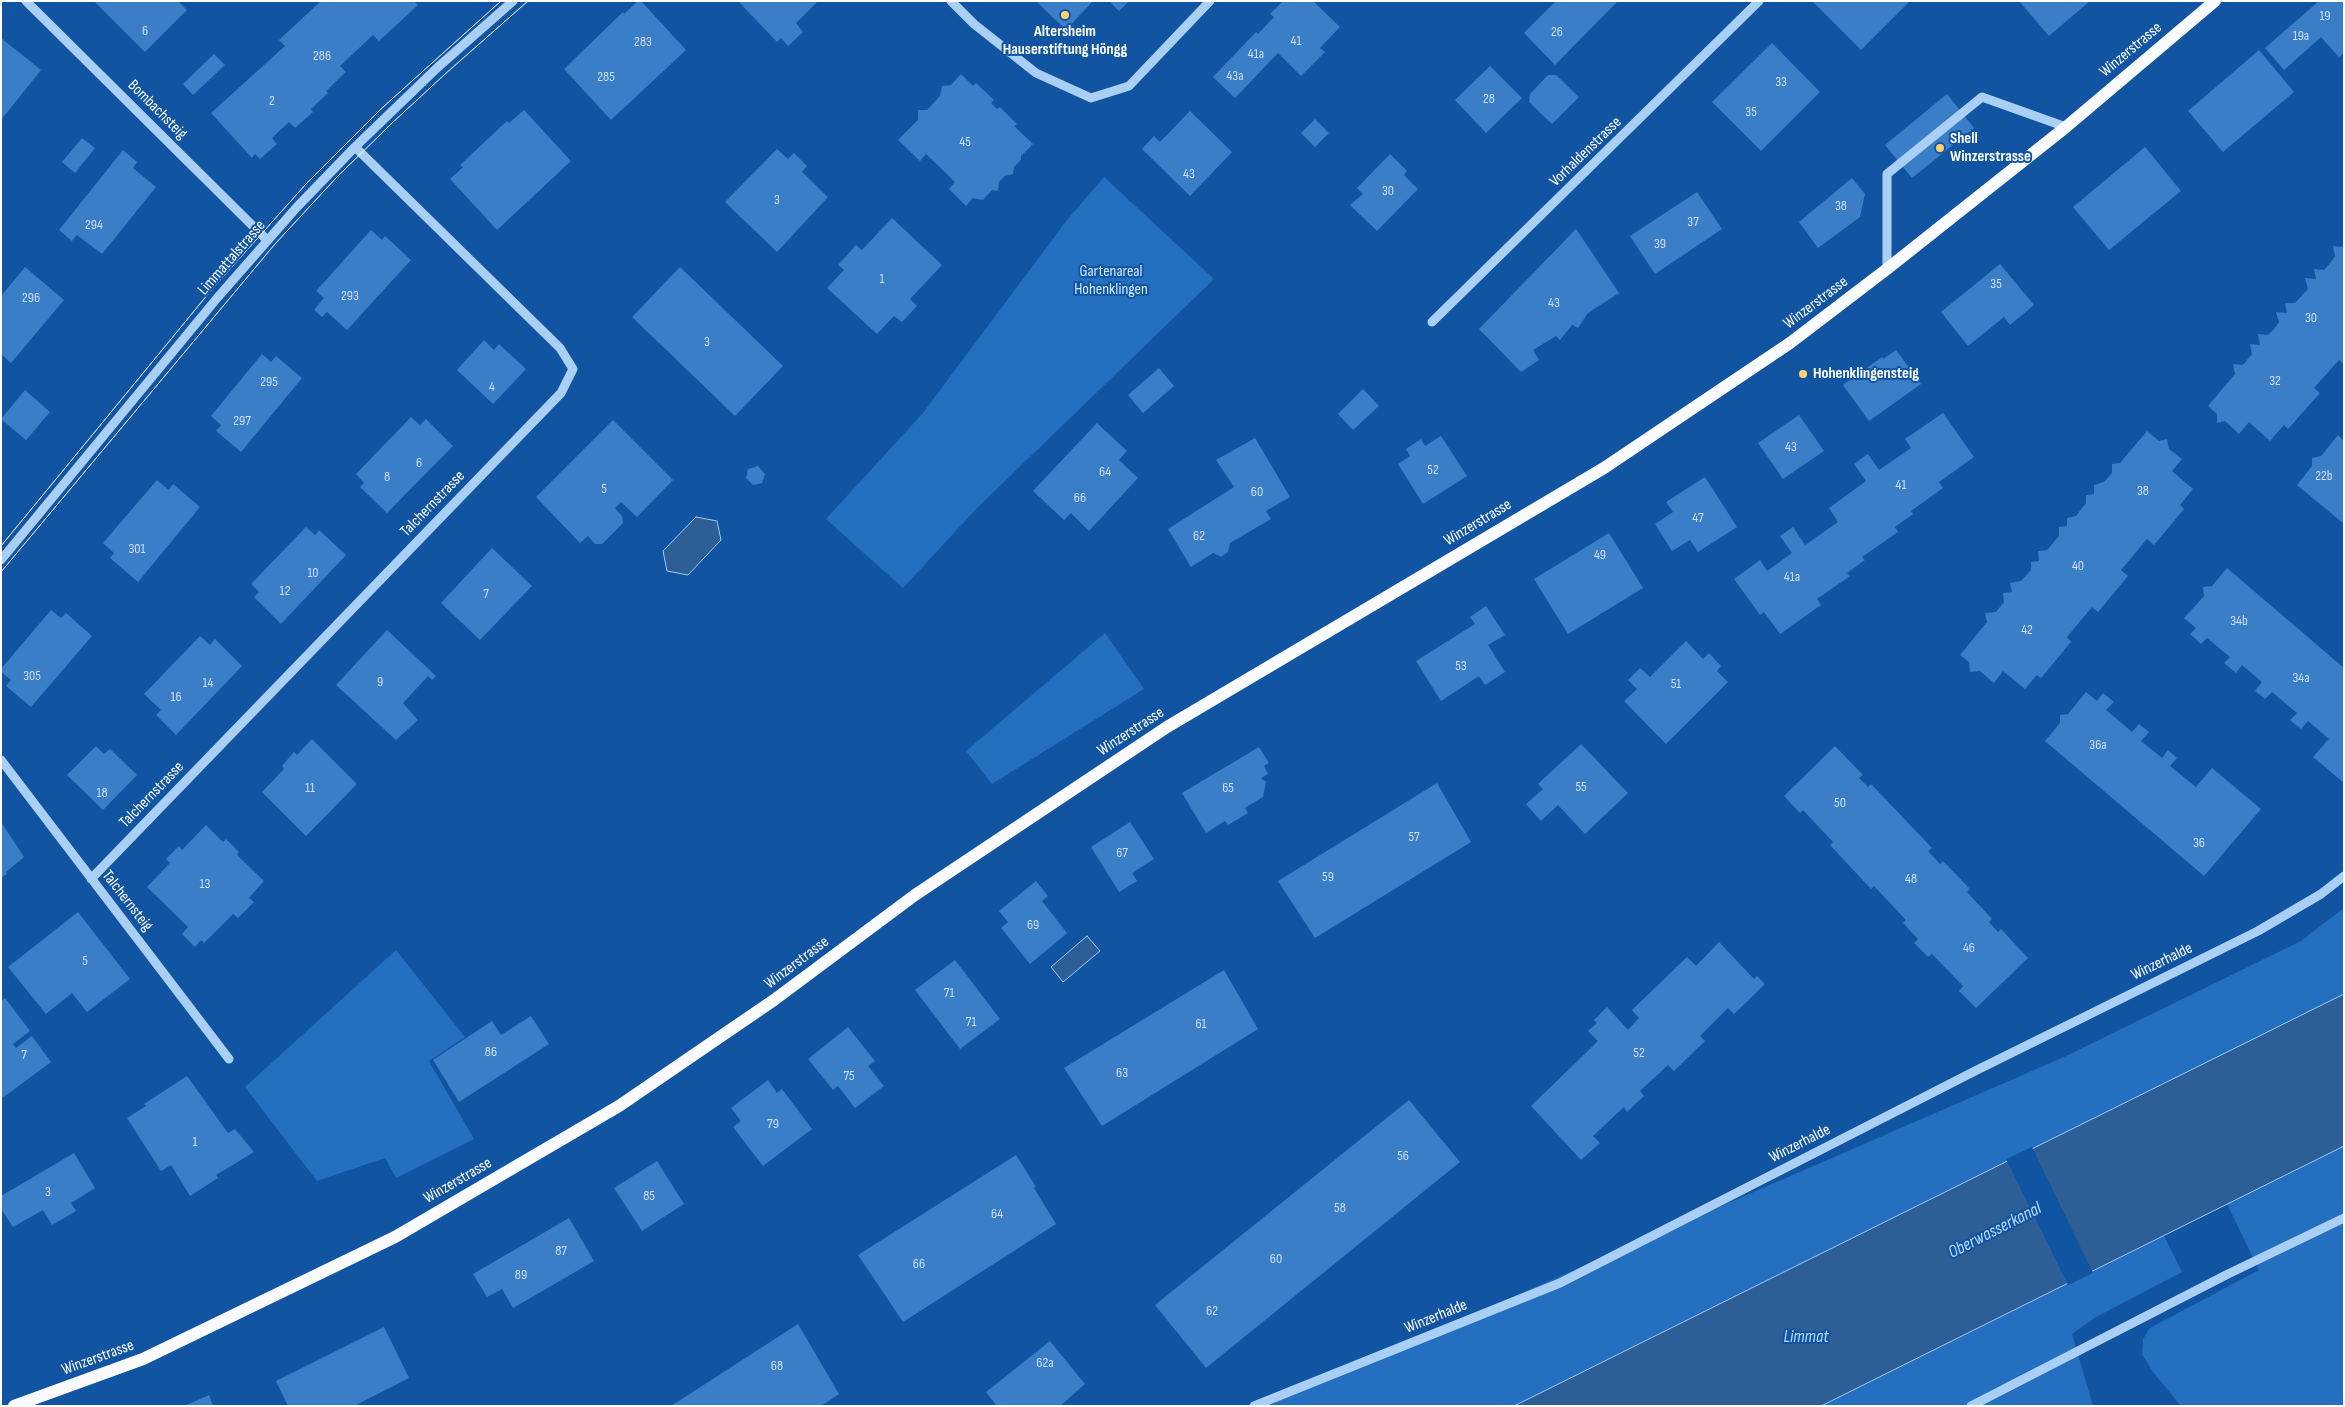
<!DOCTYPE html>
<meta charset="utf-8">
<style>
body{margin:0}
#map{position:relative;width:2345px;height:1407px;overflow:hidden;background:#1155a2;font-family:"Sofia Sans Condensed",sans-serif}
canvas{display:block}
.frame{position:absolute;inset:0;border:2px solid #fff;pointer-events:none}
</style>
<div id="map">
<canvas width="2345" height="1407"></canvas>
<div class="frame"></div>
</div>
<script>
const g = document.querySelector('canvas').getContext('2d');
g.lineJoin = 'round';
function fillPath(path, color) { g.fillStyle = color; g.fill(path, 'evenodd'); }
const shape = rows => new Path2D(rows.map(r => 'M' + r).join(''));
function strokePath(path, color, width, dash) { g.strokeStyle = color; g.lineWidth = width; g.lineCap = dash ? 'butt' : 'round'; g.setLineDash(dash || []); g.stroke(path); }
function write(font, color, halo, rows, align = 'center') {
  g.font = font + ' "Sofia Sans Condensed",sans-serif'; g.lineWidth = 4; g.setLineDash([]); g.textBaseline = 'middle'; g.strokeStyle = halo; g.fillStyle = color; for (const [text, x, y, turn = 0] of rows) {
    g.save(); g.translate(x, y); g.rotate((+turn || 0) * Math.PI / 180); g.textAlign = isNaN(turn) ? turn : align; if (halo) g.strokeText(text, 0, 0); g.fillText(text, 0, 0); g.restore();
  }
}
const green = shape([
 [1104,177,1214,279,977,508,903,588,826,519,923,413,1067,220],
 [1105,633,1144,689,992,784,966,751],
 [2344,908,2344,994,2338,998,1514,1406,1254,1406,1356,1365,2064,1057,2301,941],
 [396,950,465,1037,429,1061,474,1139,396,1178,385,1158,317,1181,245,1087],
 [2344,1146,2344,1406,2181,1406,2153,1372,2142,1354,2143,1339,2150,1328,2259,1270,2227,1204],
 [2164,1236,2182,1272,2096,1317,2072,1334,2093,1406,1821,1406]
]);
const water = shape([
 [696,517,717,521,721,540,688,575,667,571,663,551,696,517],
 [1087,936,1100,951,1063,982,1051,967,1087,936],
 [2344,994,2344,1146,1821,1406,1514,1406,2344,994]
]);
const pier = shape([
 [2032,1147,2093,1273,2068,1285,2006,1159]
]);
const building = shape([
 [94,1,178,1,187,10,145,52],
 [321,1,414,1,418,5,379,41,373,35,340,66,346,72,326,91,328,93,311,109,313,112,295,128,289,122,272,138,277,144,260,159,255,154,252,158,211,113,285,46,279,40],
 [638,1,641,1,686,50,611,120,564,69,623,12,624,14],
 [738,1,818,1,796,23,803,32,788,46,781,38,777,42],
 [1036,1,1093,1,1066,30],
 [1109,1,1129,1,1119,11],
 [1283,1,1313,1,1340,27,1320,48,1325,52,1301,76,1278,53,1235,98,1213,77,1256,32,1258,34,1274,17,1270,14],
 [1556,1,1618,1,1555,65,1524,33],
 [1812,1,1910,1,1861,50],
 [2019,1,2090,1,2049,36],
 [2319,1,2344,1,2344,53,2339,57,2321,37,2284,70,2265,48],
 [1,38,41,70,1,120],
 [1772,43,1820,92,1761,151,1712,102],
 [2259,50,2294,92,2223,152,2188,111],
 [214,54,225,65,193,95,183,84],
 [1490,66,1522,98,1486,133,1455,100],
 [961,74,973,86,976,83,994,100,991,103,997,109,1000,107,1017,124,1014,126,1033,144,1021,156,1021,160,1014,167,1013,174,1005,176,999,182,998,191,992,190,983,200,973,198,966,206,949,189,955,182,926,154,920,161,898,140,918,120,918,110,927,110,940,96,942,86,951,85],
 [1548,75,1556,75,1579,97,1552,124,1529,102,1530,94],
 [1947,94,1974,128,1912,178,1885,145],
 [524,110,571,161,497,230,450,179,463,167,460,165,507,121,509,123],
 [1190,111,1232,152,1190,196,1142,149,1154,136,1160,142],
 [1315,119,1329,133,1315,147,1301,133],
 [82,138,95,148,75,173,62,162],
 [2145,147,2181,191,2109,250,2073,207],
 [777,149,788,159,794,153,807,166,802,172,828,197,777,252,725,202],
 [123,150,137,162,133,168,156,187,102,254,77,235,72,241,59,230],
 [1390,154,1407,171,1404,175,1418,189,1377,231,1350,205,1363,194,1357,188],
 [1852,178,1865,194,1860,217,1818,248,1799,222],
 [1697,192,1722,229,1655,274,1630,236],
 [892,218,942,265,910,299,917,306,902,322,894,316,877,334,827,288,844,270,838,265,856,245,862,250],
 [1576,229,1619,293,1588,313,1578,328,1572,325,1560,340,1556,336,1533,350,1539,360,1521,372,1479,329],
 [371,230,382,240,385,236,411,260,347,330,327,312,322,317,314,310,324,298,316,291],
 [2333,246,2344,247,2344,364,2339,360,2314,388,2320,393,2288,429,2284,425,2270,441,2249,422,2239,434,2225,421,2217,423,2217,414,2208,406,2235,374,2233,364,2243,365,2252,354,2250,344,2260,345,2258,334,2268,335,2274,329,2279,322,2276,312,2287,313,2285,303,2295,303,2308,289,2305,278,2316,279,2314,269,2324,270,2330,263,2335,256],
 [2000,264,2034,305,2010,325,2004,317,1968,346,1941,312],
 [25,267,64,300,11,363,1,354,1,296],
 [680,267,783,366,735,416,632,317],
 [484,340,494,350,499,344,526,369,493,404,457,370],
 [1896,350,1921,384,1869,421,1843,385,1882,357,1883,359],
 [262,354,271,362,276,356,302,378,241,452,216,431,221,425,211,416],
 [1159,368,1174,386,1143,413,1128,395],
 [1363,389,1379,406,1353,430,1338,414],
 [25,390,50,412,26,440,1,419],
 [1943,413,1974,457,1939,482,1943,488,1911,511,1913,514,1895,527,1898,532,1862,557,1865,560,1847,573,1850,576,1817,599,1821,605,1780,634,1764,612,1760,615,1734,579,1760,560,1767,571,1792,553,1780,536,1793,527,1805,545,1838,522,1829,508,1866,481,1854,464,1868,454,1879,470,1911,448,1905,439],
 [1799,415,1824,451,1783,479,1758,443],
 [411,417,420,425,426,419,453,446,387,513,360,487,364,483,356,474],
 [613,420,673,480,637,517,621,502,615,508,622,516,623,523,602,544,595,544,588,536,580,543,536,497],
 [1097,423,1127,451,1119,460,1138,478,1089,531,1071,513,1064,520,1033,491],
 [2147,431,2159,441,2167,439,2169,449,2182,459,2172,471,2193,489,2180,505,2184,509,2154,545,2147,539,2121,570,2128,576,2098,612,2092,607,2067,637,2071,642,2041,678,2037,675,2025,689,2003,671,1994,683,1980,671,1970,672,1969,662,1960,655,1987,622,1985,613,1996,612,2004,602,2003,593,2012,592,2010,583,2021,581,2031,570,2031,562,2039,561,2038,551,2047,550,2059,536,2059,527,2067,526,2067,518,2076,516,2086,503,2086,495,2094,494,2094,485,2104,482,2112,473,2112,464,2120,463],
 [2338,435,2344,441,2344,524,2297,485,2312,466,2312,458,2321,456],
 [1441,436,1467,476,1423,504,1398,464,1410,456,1406,449,1421,439,1425,446],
 [1255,438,1290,497,1266,511,1271,519,1230,543,1228,552,1221,557,1213,553,1191,567,1168,529,1234,487,1216,460],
 [758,466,765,474,762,483,753,485,746,478,748,469],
 [1705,477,1737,527,1698,552,1690,540,1672,551,1655,524,1673,512,1666,502],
 [157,480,169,490,173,484,200,507,138,582,110,558,114,553,103,543],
 [306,527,315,535,319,530,346,555,281,624,254,597,259,592,251,584],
 [1609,533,1643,588,1568,634,1534,579],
 [492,548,532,586,480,640,441,603],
 [2227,568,2344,668,2344,783,2313,757,2329,739,2308,721,2301,729,2290,720,2297,713,2272,692,2265,699,2255,691,2262,682,2242,665,2236,673,2224,663,2230,657,2207,638,2201,644,2190,634,2196,628,2184,618,2204,596,2203,587,2212,586],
 [1486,606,1505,635,1488,645,1505,672,1485,685,1479,676,1441,701,1416,661,1475,624,1470,617],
 [51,610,61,618,66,613,92,636,31,707,6,686,11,680,1,672,1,669],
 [387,630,436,676,432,680,428,676,403,703,418,720,396,740,336,685],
 [200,636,210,645,215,639,242,666,176,735,156,715,161,710,144,694],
 [1686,641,1703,659,1709,653,1721,666,1717,671,1728,682,1666,744,1624,701,1637,689,1628,680,1640,668,1650,677],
 [2086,692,2097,701,2103,693,2114,702,2106,710,2132,732,2139,724,2149,732,2141,741,2162,758,2168,750,2177,758,2170,766,2196,787,2212,768,2261,809,2204,876,2045,741,2060,723,2060,715,2068,714],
 [312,739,357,784,306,836,262,792,284,769,282,766,294,752,297,755],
 [1581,744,1628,793,1585,834,1558,805,1541,821,1526,804,1543,789,1538,784],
 [96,746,104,754,110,749,137,775,103,810,67,775],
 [1835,746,1863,775,1859,778,1868,787,1871,784,1932,848,1928,851,1940,864,1943,861,1970,889,1967,892,1992,919,1989,922,1998,932,2001,929,2028,958,1976,1008,1959,991,1963,986,1932,954,1928,957,1914,943,1918,939,1903,923,1906,920,1874,886,1871,889,1830,845,1833,842,1803,810,1800,813,1784,796],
 [1259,747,1269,763,1264,766,1268,774,1261,778,1266,782,1263,797,1245,808,1248,813,1228,825,1225,821,1206,833,1182,793],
 [1437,783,1471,842,1315,938,1278,881],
 [1,822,24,857,6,872,7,874,1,878],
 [1130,822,1154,859,1132,873,1137,881,1119,892,1091,847],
 [206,825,223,842,226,839,239,852,237,855,264,881,249,898,254,902,238,918,233,914,204,943,201,940,195,947,182,934,188,927,147,887,170,863,166,859,179,846,182,850],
 [1036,881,1048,896,1042,901,1067,933,1030,964,1001,928,1008,922,999,911],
 [78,912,130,979,87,1012,72,993,46,1014,8,967],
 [1719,942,1754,979,1757,976,1765,984,1734,1014,1728,1008,1700,1036,1705,1041,1674,1071,1668,1065,1640,1091,1644,1096,1627,1112,1624,1107,1593,1136,1600,1143,1581,1160,1531,1106,1598,1041,1588,1031,1597,1023,1594,1020,1607,1007,1628,1030,1639,1018,1632,1010,1687,957,1696,966],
 [955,960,1000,1019,960,1049,915,990],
 [1224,970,1258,1029,1102,1126,1064,1068],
 [5,998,30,1031,13,1044,16,1048,32,1036,51,1062,1,1099,1,1001],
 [531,1016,549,1044,459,1102,433,1060,492,1021,501,1035],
 [848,1027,875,1061,868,1066,884,1086,855,1108,838,1086,833,1090,808,1059],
 [187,1076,228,1133,235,1129,254,1152,216,1175,218,1178,190,1196,171,1165,161,1171,127,1118,146,1106,144,1104],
 [768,1080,777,1093,782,1089,812,1129,763,1166,733,1127,741,1121,731,1108],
 [1409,1100,1460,1162,1206,1368,1155,1305],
 [74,1153,95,1188,71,1203,76,1211,52,1225,43,1210,13,1227,1,1209,1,1196],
 [1016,1155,1036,1187,1034,1188,1056,1224,903,1322,858,1255],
 [657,1161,684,1204,642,1231,614,1188],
 [569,1218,594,1261,513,1308,502,1289,487,1297,473,1274],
 [798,1324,839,1394,821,1406,671,1406],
 [384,1327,409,1378,354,1406,288,1406,276,1381],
 [1050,1341,1085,1384,1060,1406,997,1406,986,1392],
 [209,1395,213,1406,184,1406]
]);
const minor = shape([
 [26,1,267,240],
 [951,1,974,24,1036,73,1091,98,1129,86,1210,1],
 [1887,269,1887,174,1982,97,2066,127],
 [1432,322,1759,1],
 [1,560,218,297,297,207,355,147,438,67,513,1],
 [1,760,229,1059],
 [91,879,561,393,573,369,560,348,355,147],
 [1254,1406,1560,1283,1977,1070,2258,931,2321,894,2344,876],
 [1971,1406,2228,1274,2344,1218]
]);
const major = shape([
 [14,1406,143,1359,395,1237,619,1106,774,1000,915,895,1167,727,1604,468,1790,343,1887,269,2066,127,2215,1]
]);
const tram = shape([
 [1,546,213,288,306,184,382,108,501,1],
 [1,572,275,244,337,177,391,124,444,75,528,1]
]);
const markers = [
 [1065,15,5,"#ffd16f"],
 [1940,148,5,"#ffd16f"],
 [1803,374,5,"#ffd16f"]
];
const numberNames = [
 ["19",2325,16],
 ["6",145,31],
 ["26",1557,32],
 ["19a",2301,36],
 ["41",1296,41],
 ["283",643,42],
 ["41a",1256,54],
 ["286",322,56],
 ["43a",1235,76],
 ["285",606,77],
 ["33",1781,82],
 ["28",1489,99],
 ["2",272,101],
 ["35",1751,112],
 ["45",965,142],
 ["43",1189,174],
 ["30",1388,191],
 ["3",777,200],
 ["38",1841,206],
 ["37",1693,222],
 ["294",94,225],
 ["39",1660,244],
 ["1",882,279],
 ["35",1996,284],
 ["293",350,296],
 ["296",31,298],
 ["43",1554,303],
 ["30",2311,318],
 ["3",707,342],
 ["32",2275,381],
 ["295",269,382],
 ["4",492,387],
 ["297",242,421],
 ["43",1791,447],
 ["6",419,463],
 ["52",1433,470],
 ["64",1105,472],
 ["22b",2324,476],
 ["8",387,477],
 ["41",1901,485],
 ["5",604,489],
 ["38",2143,491],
 ["60",1257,492],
 ["66",1080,498],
 ["47",1698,518],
 ["62",1199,536],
 ["301",137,549],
 ["49",1600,555],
 ["40",2078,566],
 ["10",313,573],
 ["41a",1792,577],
 ["12",285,591],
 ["7",486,594],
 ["34b",2239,621],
 ["42",2027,630],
 ["53",1461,666],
 ["305",32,676],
 ["34a",2301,678],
 ["9",380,682],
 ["14",208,683],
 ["51",1676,684],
 ["16",176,697],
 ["36a",2098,745],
 ["55",1581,787],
 ["11",310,788],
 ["65",1228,788],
 ["18",102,793],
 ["50",1840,803],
 ["57",1414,837],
 ["36",2199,843],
 ["67",1122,853],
 ["59",1328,877],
 ["48",1911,879],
 ["13",205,884],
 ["69",1033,925],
 ["46",1969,948],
 ["5",85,961],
 ["71",949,993],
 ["71",971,1022],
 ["61",1201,1024],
 ["86",491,1052],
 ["52",1639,1053],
 ["7",24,1055],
 ["63",1122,1073],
 ["75",849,1076],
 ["79",773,1124],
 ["1",195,1142],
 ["56",1403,1156],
 ["3",48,1192],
 ["85",649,1196],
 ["58",1340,1208],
 ["64",997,1214],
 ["87",561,1251],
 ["60",1276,1259],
 ["66",919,1264],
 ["89",521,1275],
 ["62",1212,1311],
 ["62a",1045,1363],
 ["68",777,1366]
];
const poiNames = [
 ["Altersheim",1065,32,"center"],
 ["Hauserstiftung Höngg",1065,50,"center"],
 ["Shell",1950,139],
 ["Winzerstrasse",1950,157],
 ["Hohenklingensteig",1813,374]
];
const streetNames = [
 ["Winzerstrasse",2131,50,-40],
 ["Bombachsteig",157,110,45],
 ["Vorhaldenstrasse",1586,152,-44],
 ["Limmattalstrasse",232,258,-49],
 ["Winzerstrasse",1816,303,-37],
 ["Talchernstrasse",433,504,-46],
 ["Winzerstrasse",1478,523,-31],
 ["Winzerstrasse",1131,732,-33],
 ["Talchernstrasse",152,795,-46],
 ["Talchernsteig",127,901,52],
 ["Winzerhalde",2162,962,-26],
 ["Winzerstrasse",797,963,-37],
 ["Winzerhalde",1800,1144,-27],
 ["Winzerstrasse",458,1181,-30],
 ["Winzerhalde",1436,1317,-22],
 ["Winzerstrasse",98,1358,-20]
];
const parkNames = [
 ["Gartenareal",1111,272],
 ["Hohenklingen",1111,290]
];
const waterNames = [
 ["Oberwasserkanal",1995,1231,-27],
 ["Limmat",1806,1337]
];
fillPath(green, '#246fc0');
fillPath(water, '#2d5e96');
strokePath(water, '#9ccaf8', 1);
fillPath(pier, '#1155a2');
fillPath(building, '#3a7ec8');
strokePath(minor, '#aacff5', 9);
strokePath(major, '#f9fbff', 12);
strokePath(tram, '#fff', 1);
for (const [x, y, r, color] of markers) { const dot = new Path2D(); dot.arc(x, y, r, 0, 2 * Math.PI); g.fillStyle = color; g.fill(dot); strokePath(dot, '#1155a2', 2); }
write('14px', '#cedff1', null, numberNames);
write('bold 16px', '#fff', '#1155a2', poiNames, 'left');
write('16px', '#fff', '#1155a2', streetNames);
write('16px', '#d3e8fe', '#1155a2', parkNames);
write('italic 18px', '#b7d9fb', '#1155a2', waterNames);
</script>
